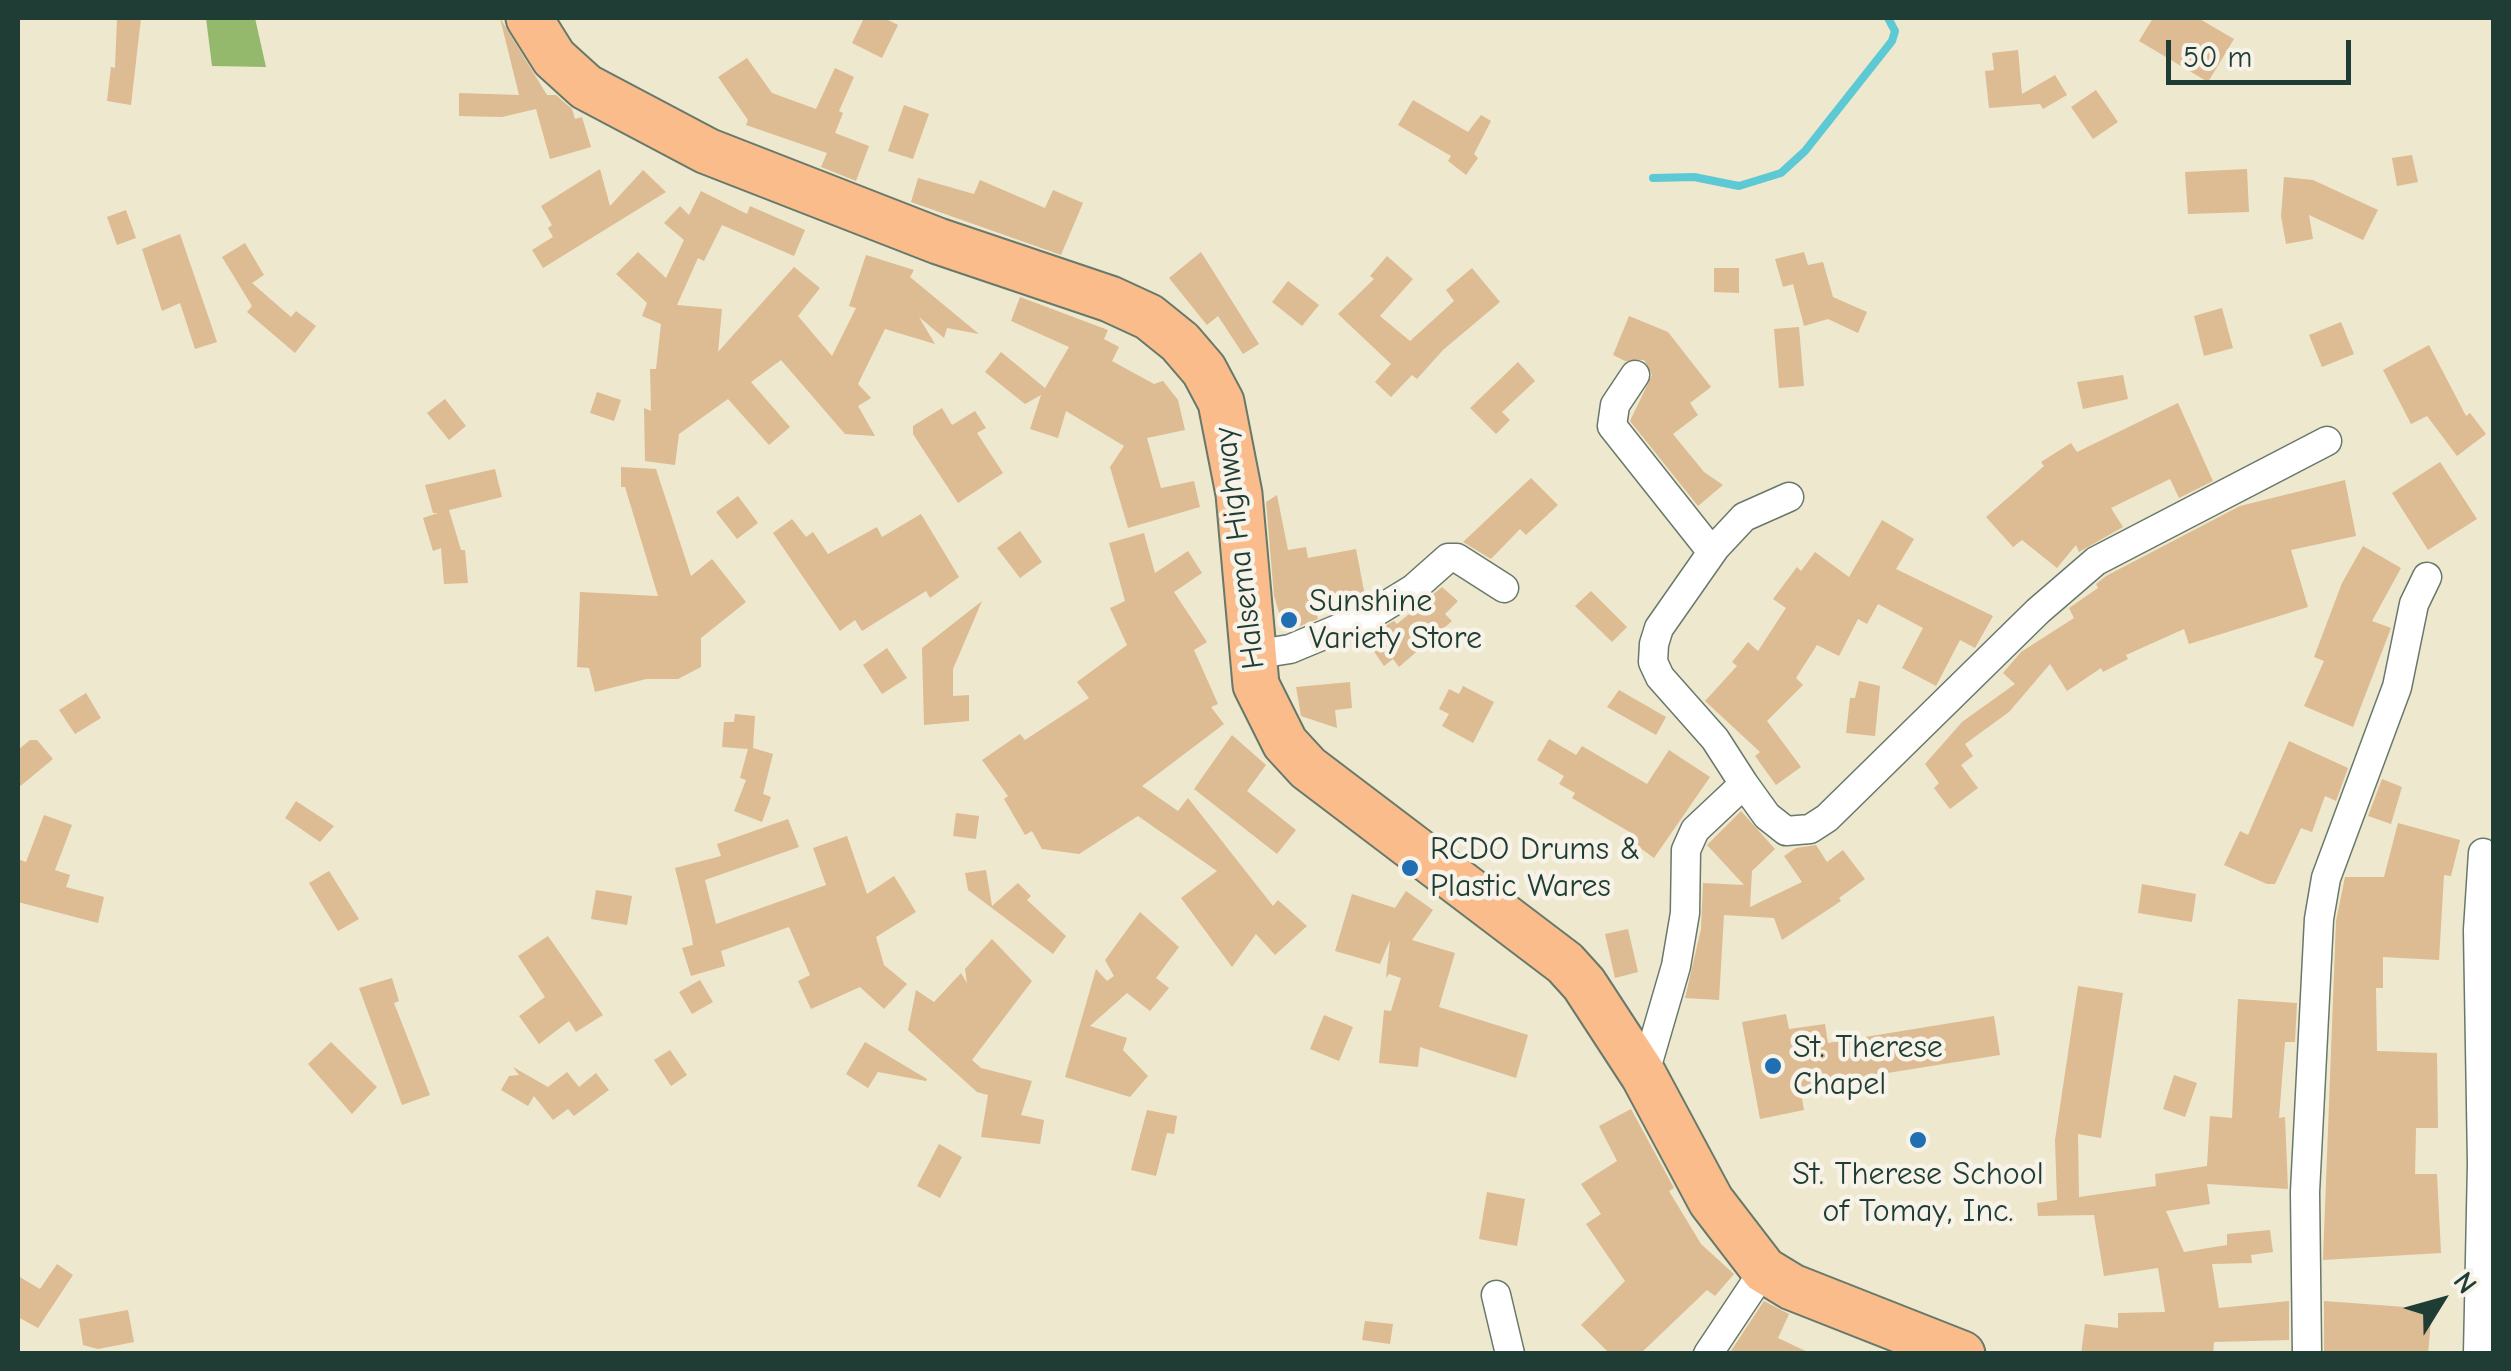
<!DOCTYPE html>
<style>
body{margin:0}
#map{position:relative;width:2511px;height:1371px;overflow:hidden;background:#eee8ce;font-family:"Comic Neue",sans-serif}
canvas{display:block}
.frame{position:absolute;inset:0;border:20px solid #1f3d34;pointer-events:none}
.north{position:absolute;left:2391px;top:1251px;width:100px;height:100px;-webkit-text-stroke:8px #f7f3e8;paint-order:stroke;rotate:53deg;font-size:28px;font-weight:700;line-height:40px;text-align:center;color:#1f3d34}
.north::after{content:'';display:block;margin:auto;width:35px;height:45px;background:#1f3d34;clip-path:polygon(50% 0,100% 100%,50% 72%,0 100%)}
.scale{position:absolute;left:2166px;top:40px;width:185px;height:45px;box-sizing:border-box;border:5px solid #1f3d34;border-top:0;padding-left:12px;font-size:30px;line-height:35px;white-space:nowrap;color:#1f3d34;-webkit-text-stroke:8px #f7f3e8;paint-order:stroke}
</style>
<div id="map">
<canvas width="2511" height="1371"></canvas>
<div class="frame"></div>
<div class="north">N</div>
<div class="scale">50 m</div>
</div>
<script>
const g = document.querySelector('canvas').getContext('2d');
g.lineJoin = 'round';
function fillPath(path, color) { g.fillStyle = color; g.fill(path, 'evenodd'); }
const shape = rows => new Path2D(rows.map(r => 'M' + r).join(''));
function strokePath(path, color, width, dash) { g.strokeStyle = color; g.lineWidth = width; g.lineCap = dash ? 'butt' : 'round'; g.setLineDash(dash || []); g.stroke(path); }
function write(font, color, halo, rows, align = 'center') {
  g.font = font + ' "Comic Neue",sans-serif'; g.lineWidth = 9; g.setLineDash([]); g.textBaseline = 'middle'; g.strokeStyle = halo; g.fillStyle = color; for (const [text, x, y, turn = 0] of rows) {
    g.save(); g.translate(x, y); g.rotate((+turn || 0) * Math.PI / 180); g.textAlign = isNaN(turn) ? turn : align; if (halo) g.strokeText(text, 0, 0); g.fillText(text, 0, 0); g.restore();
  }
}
const forest = shape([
 [206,18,255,18,266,67,212,66]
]);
const stream = shape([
 [1653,178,1694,177,1739,186,1781,173,1805,151,1892,41,1895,31,1888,18]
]);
const building = shape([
 [117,18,141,18,131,105,107,101,111,67,115,68],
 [500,18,547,95,556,95,572,109,575,119,582,117,591,147,550,159,536,109,502,117,459,116,459,93,519,95],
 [864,18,884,18,898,25,882,58,852,43],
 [2153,18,2198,18,2234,39,2208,82,2139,41],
 [2018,50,2022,94,2055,75,2067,95,2043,109,2040,104,1989,108,1985,71,1994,70,1992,53],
 [747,58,772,93,816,109,835,68,854,77,839,111,843,113,835,133,869,146,856,181,821,167,827,153,746,125,748,120,718,77],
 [2096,90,2118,122,2093,139,2071,107],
 [1413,100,1468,132,1481,115,1491,121,1474,154,1478,158,1466,175,1448,161,1451,156,1398,125],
 [904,105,929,114,913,159,888,151],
 [2412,155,2418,182,2397,186,2392,158],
 [600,169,610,206,643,170,666,192,543,268,532,250,553,237,548,228,552,225,541,206],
 [2247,169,2249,212,2188,214,2185,172],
 [2284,177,2313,180,2378,210,2363,240,2309,215,2313,239,2286,244,2281,216],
 [918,178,974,194,980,180,1045,208,1053,190,1083,203,1061,255,911,202],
 [701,191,747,214,750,206,805,230,794,256,722,225,704,261,698,258,677,305,722,309,718,352,794,267,820,288,798,316,832,356,856,308,849,306,866,255,914,270,910,277,979,334,947,328,944,338,919,317,935,344,885,329,858,384,871,398,858,406,875,436,845,434,781,360,751,382,790,427,769,445,728,399,679,434,675,465,645,461,644,408,651,411,650,369,656,369,661,324,642,316,647,303,616,274,638,252,666,278,684,240,664,223,680,206,689,215],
 [126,210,136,238,117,245,107,217],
 [180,234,217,342,195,349,180,303,162,311,142,249],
 [245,243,264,275,252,283,291,317,296,311,316,326,295,353,247,312,252,306,222,257],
 [1201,252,1259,344,1243,354,1218,316,1207,325,1169,278],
 [1804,252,1808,265,1823,262,1833,297,1867,312,1858,333,1828,319,1804,326,1793,284,1783,287,1775,259],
 [1387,256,1413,279,1380,316,1410,341,1454,301,1446,290,1472,268,1500,302,1443,350,1417,379,1412,375,1391,397,1375,382,1391,364,1338,314,1374,279,1370,276],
 [1714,268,1739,268,1739,293,1714,292],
 [1288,281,1319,305,1302,326,1272,302],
 [1020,297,1108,330,1104,339,1119,347,1112,361,1154,384,1163,381,1178,400,1185,430,1147,438,1161,488,1194,481,1200,507,1128,528,1110,467,1124,446,1066,411,1058,438,1030,429,1041,395,1025,404,985,372,1001,352,1045,388,1069,347,1011,321],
 [2222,308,2233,348,2204,356,2194,316],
 [1629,316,1668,332,1711,387,1690,403,1698,415,1673,434,1704,472,1723,485,1698,506,1630,421,1652,375,1644,360,1625,361,1613,355],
 [2341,322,2354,354,2322,367,2309,335],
 [1799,327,1804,386,1779,388,1774,329],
 [2429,345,2466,416,2470,413,2486,434,2457,456,2427,416,2411,424,2383,370],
 [1518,362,1535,381,1502,412,1510,420,1496,434,1470,408],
 [2123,375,2128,399,2083,409,2077,382],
 [597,392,621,400,614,421,590,413],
 [445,399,466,426,449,440,427,413],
 [2178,403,2213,481,2179,498,2170,479,2111,508,2123,527,2079,552,2076,545,2057,568,2022,540,2013,547,1986,517,2044,466,2041,462,2071,443,2077,452],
 [942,408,952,425,975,411,986,428,977,433,1003,473,958,503,913,434,913,426],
 [2440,462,2477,519,2428,550,2392,493],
 [621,467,656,469,691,576,712,559,746,602,701,638,701,667,678,679,646,679,595,692,589,668,577,667,580,592,658,596,625,487,621,487],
 [495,469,502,497,449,510,461,550,465,550,468,583,444,584,441,548,433,551,423,518,438,513,433,513,425,485],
 [1531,478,1558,505,1526,535,1520,529,1491,559,1463,542],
 [2345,480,2356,536,2291,550,2308,607,2189,644,2184,629,2126,655,2128,659,2103,672,2101,668,2067,691,2050,664,2009,712,1965,744,1973,756,1961,765,1978,788,1950,809,1934,788,1939,783,1925,764,1962,722,2015,684,2003,673,2021,652,2074,618,2069,608,2098,588,2096,584,2106,576,2240,506],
 [1277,495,1288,550,1306,547,1308,558,1356,549,1365,596,1314,606,1318,619,1285,632,1274,596,1266,502],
 [738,496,758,523,737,539,716,512],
 [921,514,959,577,930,598,926,591,862,631,855,620,840,631,773,533,792,519,806,537,813,532,828,554,877,527,882,537],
 [1882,520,1914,539,1896,569,1993,616,1975,648,1960,640,1936,686,1902,668,1923,628,1878,604,1867,624,1858,619,1839,656,1817,645,1796,678,1803,685,1767,721,1801,767,1776,785,1755,756,1760,752,1705,701,1737,666,1732,662,1748,642,1758,651,1786,608,1773,599,1797,567,1801,571,1815,552,1849,577],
 [1020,531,1042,562,1020,578,997,548],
 [1144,533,1155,573,1188,551,1202,573,1174,592,1207,642,1194,650,1218,704,1211,707,1224,724,1142,786,1178,811,1188,798,1273,906,1278,900,1307,926,1275,955,1256,934,1232,967,1181,898,1217,871,1138,816,1079,854,1042,849,1032,831,1025,835,1004,799,1008,796,982,760,1020,734,1025,740,1089,698,1077,682,1127,645,1110,608,1125,601,1109,543],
 [2363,546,2401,568,2372,621,2391,628,2353,727,2304,706,2324,661,2314,657,2342,583],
 [1442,587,1458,601,1445,614,1452,621,1399,667,1393,659,1384,666,1364,637,1394,621,1397,624],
 [1591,591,1627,627,1612,642,1575,606],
 [982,601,953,669,953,696,969,695,969,721,924,725,922,648],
 [887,648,907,678,882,694,863,665],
 [1859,681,1880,686,1875,736,1846,733,1850,698,1855,698],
 [1350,682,1352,708,1335,710,1337,728,1301,716,1296,687],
 [1463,686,1494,702,1473,743,1442,726,1449,714,1439,709,1449,689,1459,694],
 [1619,690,1666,717,1656,735,1607,707],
 [86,693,101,718,75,734,59,710],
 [735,714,755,716,753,748,773,754,763,794,771,797,762,822,734,811,746,780,740,778,748,749,722,747,724,722,734,722],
 [1232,735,1266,765,1247,791,1296,830,1277,854,1194,789],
 [1549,739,1576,755,1582,746,1647,784,1669,750,1710,777,1654,858,1629,840,1633,834,1572,798,1575,793,1559,784,1564,776,1537,760],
 [30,740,37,740,53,759,18,788,18,750],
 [2289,741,2348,768,2336,801,2325,796,2312,832,2301,828,2275,884,2267,884,2224,865,2240,831,2248,835],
 [2382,779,2402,787,2391,824,2368,816],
 [296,801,334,826,320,842,285,818],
 [1741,811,1775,849,1752,871,1750,907,1802,882,1784,856,1796,848,1816,845,1827,862,1843,850,1865,879,1839,898,1841,901,1782,940,1774,918,1724,915,1719,1000,1685,998,1701,929,1703,883,1744,885,1707,845],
 [956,813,979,816,976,839,953,836],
 [44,815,72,825,55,870,70,875,66,887,104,897,98,923,18,902,18,859,26,862],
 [788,819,799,847,705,880,716,924,826,885,813,848,847,836,867,894,894,876,916,912,876,937,884,965,907,984,884,1009,860,987,811,1009,798,981,810,975,789,927,721,951,725,966,691,976,682,948,693,945,691,933,675,868,721,856,717,844],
 [2398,823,2460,840,2451,876,2444,875,2439,960,2383,957,2383,988,2376,988,2377,1051,2437,1053,2438,1128,2416,1128,2415,1174,2437,1174,2441,1253,2323,1260,2336,921,2345,877,2384,877],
 [986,870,992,906,1018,883,1031,896,1027,900,1066,936,1053,954,968,890,965,873],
 [329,871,359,919,338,931,309,883],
 [2142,884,2196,894,2192,922,2138,913],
 [596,890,632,896,627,925,591,919],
 [1406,891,1433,910,1412,940,1455,953,1439,1007,1528,1035,1516,1078,1420,1047,1418,1067,1379,1063,1384,1010,1391,1011,1401,978,1389,974,1386,978,1390,940,1380,964,1335,951,1352,894,1395,908],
 [1140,912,1179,947,1156,978,1169,988,1150,1011,1127,993,1090,1026,1127,1038,1123,1050,1148,1076,1130,1097,1065,1077,1096,969,1107,981,1114,976,1105,960],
 [1628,929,1638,972,1615,978,1605,934],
 [548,936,603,1015,576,1032,569,1021,539,1044,519,1016,545,997,518,956],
 [992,939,1032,981,972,1060,981,1068,1032,1081,1021,1115,1044,1120,1040,1144,981,1137,988,1095,977,1092,908,1030,916,990,934,1002,961,973,967,983,965,969],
 [392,978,399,1001,394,1003,430,1095,402,1105,359,988],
 [700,980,713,1002,692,1014,679,992],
 [2078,986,2123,993,2101,1138,2078,1134,2079,1197,2156,1186,2155,1174,2207,1166,2210,1116,2232,1118,2238,999,2297,1003,2295,1042,2285,1042,2279,1118,2285,1117,2288,1189,2207,1184,2210,1204,2166,1211,2184,1252,2227,1245,2227,1234,2270,1230,2273,1252,2251,1255,2252,1263,2212,1264,2219,1308,2289,1301,2289,1340,2214,1342,2213,1354,2081,1354,2085,1324,2118,1328,2118,1313,2165,1312,2158,1268,2104,1276,2094,1215,2038,1216,2037,1203,2057,1200,2055,1140],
 [1786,1014,1789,1029,1825,1024,1828,1043,1994,1016,2000,1055,1800,1087,1804,1110,1760,1119,1742,1022],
 [1324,1015,1353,1027,1339,1061,1310,1049],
 [331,1042,377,1087,352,1114,308,1064],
 [865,1042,927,1079,926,1081,878,1072,868,1088,846,1074],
 [670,1050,687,1075,671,1086,654,1060],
 [513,1067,548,1087,567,1072,579,1087,596,1073,609,1090,574,1116,568,1109,553,1120,534,1096,528,1106,501,1090,509,1076,519,1075],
 [2174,1075,2197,1083,2185,1117,2163,1109],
 [1631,1109,1674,1188,1669,1191,1701,1244,1734,1274,1715,1296,1707,1290,1640,1354,1610,1354,1581,1325,1625,1281,1586,1224,1601,1214,1581,1184,1617,1161,1599,1126],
 [1147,1110,1177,1116,1174,1134,1167,1133,1156,1176,1131,1170],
 [939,1144,962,1157,940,1198,917,1186],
 [1487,1192,1525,1199,1517,1246,1479,1239],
 [57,1264,73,1275,38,1328,18,1317,18,1276,40,1289],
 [1764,1301,1789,1314,1778,1338,1812,1354,1729,1354],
 [2324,1301,2432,1309,2428,1354,2324,1354],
 [128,1310,134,1342,98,1349,83,1345,79,1319],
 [1365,1321,1393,1324,1390,1344,1362,1340]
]);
const minor = shape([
 [1635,375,1615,405,1612,426,1712,552],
 [1252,655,1290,649,1369,616,1413,589,1448,558,1457,558,1504,588],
 [1744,784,1767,816,1786,831,1810,829,1827,818,2038,611,2096,561,2327,441],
 [1644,1076,1676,966,1685,913,1686,850,1695,830,1744,784,1715,739,1660,677,1653,662,1654,644,1659,628,1715,548,1744,517,1789,497],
 [1496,1295,1510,1354],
 [1708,1354,1764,1270],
 [2307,1354,2305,1192,2319,919,2326,878,2397,687,2414,604,2427,577],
 [2478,1354,2482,1163,2478,930,2483,853]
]);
const trunk = shape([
 [529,18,554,58,586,87,707,151,938,241,1110,299,1149,317,1180,342,1204,370,1221,402,1239,494,1256,685,1285,743,1308,768,1565,963,1584,984,1644,1076,1711,1201,1764,1270,1792,1287,1962,1354]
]);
const markers = [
 [1289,620,10,"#1f6fb2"],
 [1410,868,10,"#1f6fb2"],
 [1773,1066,10,"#1f6fb2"],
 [1918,1140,10,"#1f6fb2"]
];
const streetNames = [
 ["Halsema Highway",1240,548,-97]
];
const poiNames = [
 ["Sunshine",1309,602],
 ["Variety Store",1309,639],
 ["RCDO Drums &",1430,850],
 ["Plastic Wares",1430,887],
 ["St. Therese",1793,1048],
 ["Chapel",1793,1085],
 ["St. Therese School",1918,1175,"center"],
 ["of Tomay, Inc.",1918,1212,"center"]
];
fillPath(forest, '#94b86c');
strokePath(stream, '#5dc9d4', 8);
fillPath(building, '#ddbb93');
strokePath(minor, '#67796a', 31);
strokePath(trunk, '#67796a', 49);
strokePath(minor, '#fff', 28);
strokePath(trunk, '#f9bc8a', 45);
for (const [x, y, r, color] of markers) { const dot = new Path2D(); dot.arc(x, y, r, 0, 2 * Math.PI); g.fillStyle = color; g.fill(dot); strokePath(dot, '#f7f3e8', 4); }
write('32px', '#1f3d34', '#f7f3e8', streetNames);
write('32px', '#1f3d34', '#f7f3e8', poiNames, 'left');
</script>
